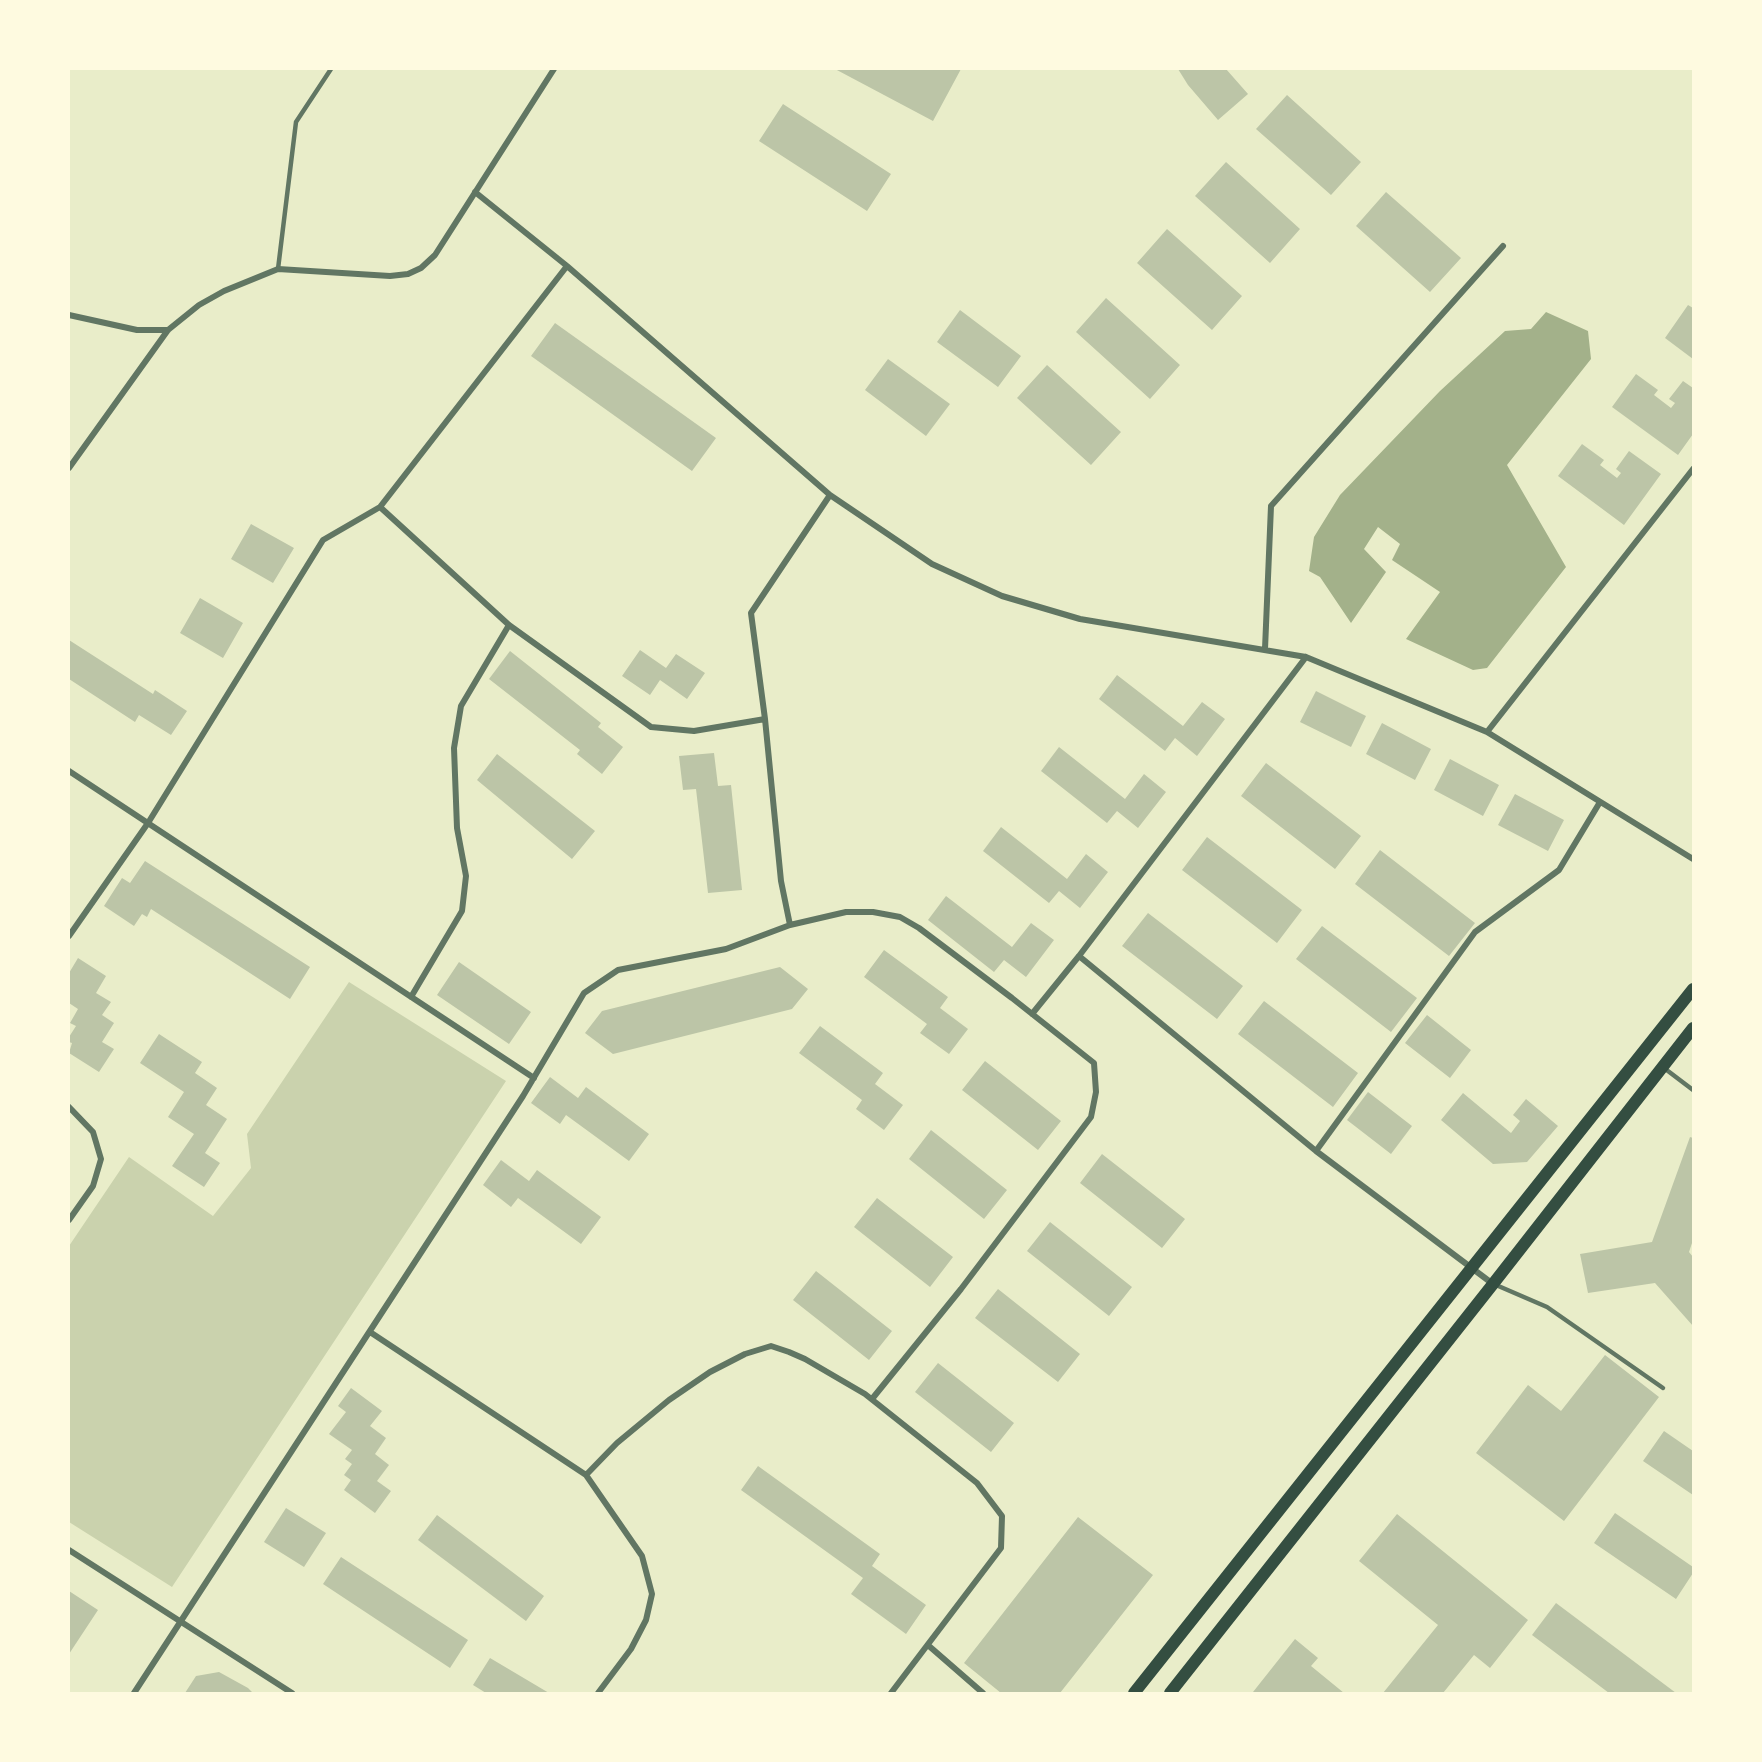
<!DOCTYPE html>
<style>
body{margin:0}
#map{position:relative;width:1762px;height:1762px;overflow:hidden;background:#e9edc9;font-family:"Alegreya Sans",sans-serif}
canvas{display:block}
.frame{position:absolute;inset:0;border:70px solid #fefae0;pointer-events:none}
</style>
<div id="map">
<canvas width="1762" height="1762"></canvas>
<div class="frame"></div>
</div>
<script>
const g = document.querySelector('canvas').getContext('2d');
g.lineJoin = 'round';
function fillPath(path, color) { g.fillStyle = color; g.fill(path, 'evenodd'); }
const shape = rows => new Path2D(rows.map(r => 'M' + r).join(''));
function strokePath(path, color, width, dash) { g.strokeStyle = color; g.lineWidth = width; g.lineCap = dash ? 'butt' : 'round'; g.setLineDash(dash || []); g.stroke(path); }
const green = shape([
 [349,982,506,1081,172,1587,69,1522,69,1246,129,1157,213,1216,251,1168,247,1134]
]);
const water = shape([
 [1546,312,1588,331,1591,359,1507,465,1566,567,1487,668,1473,670,1406,639,1440,592,1392,560,1400,544,1378,527,1364,549,1386,572,1351,623,1320,577,1309,571,1314,537,1340,495,1440,391,1505,331,1531,329]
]);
const building = shape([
 [835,69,961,69,933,121],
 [1178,69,1226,69,1248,94,1218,120,1188,85],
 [1287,95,1361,162,1331,195,1256,129],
 [783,104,891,174,867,211,759,141],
 [1226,162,1300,229,1270,263,1195,196],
 [1386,192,1461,258,1430,292,1356,226],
 [1167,229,1242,296,1212,330,1137,263],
 [1106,298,1180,365,1150,399,1076,332],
 [1688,305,1693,308,1693,359,1665,338],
 [960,310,1021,356,998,387,937,342],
 [555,323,716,438,692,471,531,356],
 [888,359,950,404,926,436,865,390],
 [1047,365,1121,432,1091,465,1017,398],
 [1636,374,1658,390,1654,395,1671,408,1675,403,1669,399,1683,381,1693,388,1693,434,1678,455,1612,407],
 [1582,444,1604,460,1600,465,1617,478,1621,473,1616,469,1629,451,1661,474,1624,525,1558,476],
 [251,524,294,548,273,583,231,559],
 [200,598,243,623,223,658,180,633],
 [69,640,153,694,155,690,187,711,171,735,139,715,135,722,69,679],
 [640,650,666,668,676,654,705,673,687,699,660,680,650,695,622,676],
 [510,651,601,723,598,727,623,747,602,774,577,754,580,750,489,679],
 [1117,675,1183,726,1202,702,1225,719,1197,756,1175,738,1165,751,1099,699],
 [1316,691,1366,716,1351,747,1300,722],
 [1382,723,1431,749,1415,780,1366,754],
 [1059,747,1125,799,1144,774,1166,792,1138,828,1117,811,1107,823,1041,771],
 [714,753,718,786,731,785,742,890,708,893,696,789,683,790,679,756],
 [497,754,595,831,572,859,477,780],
 [1450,759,1499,785,1483,816,1434,790],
 [1266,763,1361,836,1335,869,1241,796],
 [1515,794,1564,820,1548,851,1498,825],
 [1001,827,1067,879,1086,854,1108,872,1080,908,1059,891,1049,903,983,851],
 [1207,837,1302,910,1277,943,1182,870],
 [1380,850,1475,923,1449,956,1355,884],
 [145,861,310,967,290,999,151,909,147,917,142,914,134,926,104,906,122,878,130,883],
 [946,896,1012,947,1031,923,1054,940,1026,977,1004,960,994,972,928,920],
 [1148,913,1243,986,1217,1019,1122,946],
 [1322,926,1417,998,1391,1032,1296,959],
 [884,950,948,997,940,1008,968,1029,949,1054,920,1033,927,1024,864,977],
 [78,958,106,976,96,993,111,1002,102,1015,114,1023,102,1042,114,1049,99,1072,69,1053,72,1043,69,1042,69,1037,76,1026,70,1023,78,1009,69,1003,69,973],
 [459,962,531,1012,509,1044,437,995],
 [780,967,808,989,792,1009,613,1054,585,1033,602,1011],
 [1264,1001,1358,1073,1333,1107,1238,1034],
 [1427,1015,1471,1050,1450,1078,1405,1043],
 [820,1026,883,1073,875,1084,903,1105,884,1130,856,1109,862,1100,799,1053],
 [159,1034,202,1062,195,1073,217,1088,206,1105,227,1119,205,1153,220,1163,204,1187,172,1166,194,1134,168,1117,184,1092,140,1063],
 [985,1061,1061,1121,1038,1150,962,1090],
 [550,1077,578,1098,586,1087,649,1134,629,1161,566,1115,560,1124,531,1103],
 [1368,1092,1412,1126,1391,1154,1347,1120],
 [1463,1093,1511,1133,1520,1121,1513,1115,1526,1099,1558,1126,1527,1162,1493,1164,1441,1120],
 [931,1130,1007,1190,984,1219,909,1159],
 [1690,1137,1693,1138,1693,1240,1689,1252,1693,1257,1693,1326,1655,1283,1588,1293,1580,1254,1652,1242],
 [1102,1154,1185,1219,1162,1248,1080,1183],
 [501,1160,529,1181,537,1170,601,1217,581,1244,518,1198,511,1207,483,1185],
 [877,1198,953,1257,930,1287,854,1227],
 [1050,1222,1132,1287,1109,1316,1027,1251],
 [816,1271,892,1331,869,1360,793,1300],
 [998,1289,1080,1354,1058,1382,975,1318],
 [1605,1355,1659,1397,1564,1521,1476,1453,1528,1385,1561,1411],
 [938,1363,1014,1423,991,1452,915,1392],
 [351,1388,382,1411,370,1426,386,1438,375,1454,389,1465,377,1481,391,1491,375,1513,344,1490,351,1480,344,1475,352,1464,345,1459,352,1450,329,1434,346,1412,338,1406],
 [1664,1431,1693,1451,1693,1495,1643,1461],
 [758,1466,880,1554,872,1566,926,1605,906,1634,851,1594,863,1578,741,1490],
 [286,1508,326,1533,304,1567,264,1542],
 [1615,1513,1693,1567,1693,1573,1676,1599,1594,1543],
 [1397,1514,1528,1620,1490,1668,1474,1655,1443,1693,1383,1693,1438,1625,1359,1561],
 [437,1515,544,1596,526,1621,418,1540],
 [1078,1517,1153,1575,1060,1693,1001,1693,964,1663],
 [341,1557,468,1640,450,1668,323,1584],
 [69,1591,98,1610,69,1654],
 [1556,1603,1676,1693,1609,1693,1532,1635],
 [1295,1639,1318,1658,1311,1666,1344,1693,1253,1692],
 [490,1658,549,1693,486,1693,473,1685],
 [219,1672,248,1688,253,1693,185,1693,196,1676]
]);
const service = shape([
 [278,269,296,122,331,69],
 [1664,1068,1693,1090],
 [1496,1285,1547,1307,1663,1388]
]);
const minor = shape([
 [475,192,567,266,830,495,932,564,1002,596,1080,619,1306,657,1487,732,1693,859],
 [69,315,137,330,168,330],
 [69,468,168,330,199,305,224,291,278,269,390,276,408,274,421,268,435,255,554,69],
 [380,507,509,625,651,727,694,731,765,719],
 [1265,649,1271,506,1503,246],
 [1487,732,1693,469],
 [69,771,534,1078],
 [790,925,781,881,765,719,751,613,830,495],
 [69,936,148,823,323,540,380,507,567,266],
 [1079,956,1316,1151,1493,1284],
 [411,997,462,911,466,876,457,828,454,748,461,706,509,625],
 [1032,1014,1079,956,1306,657],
 [69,1107,93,1132,101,1159,93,1186,69,1220],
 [1316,1151,1475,932,1559,870,1600,802],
 [370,1332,586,1475,642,1556,652,1594,646,1620,631,1649,598,1693],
 [586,1475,617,1443,669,1400,710,1372,745,1354,771,1346,789,1352,805,1359,865,1394,977,1483,1002,1516,1001,1548,891,1693],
 [69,1550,292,1693],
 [929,1646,983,1693],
 [134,1693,523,1096,584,993,618,970,726,949,790,925,846,912,873,912,900,917,919,928,1012,998,1094,1063,1096,1092,1091,1117,961,1289,872,1399]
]);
const secondary = shape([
 [1134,1693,1693,989],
 [1170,1693,1493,1284,1693,1028]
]);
fillPath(green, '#cad2ad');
fillPath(water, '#a3b18a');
fillPath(building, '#bcc5a7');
strokePath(service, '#617663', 4.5);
strokePath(minor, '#617663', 6);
strokePath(secondary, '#344e41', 12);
</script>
